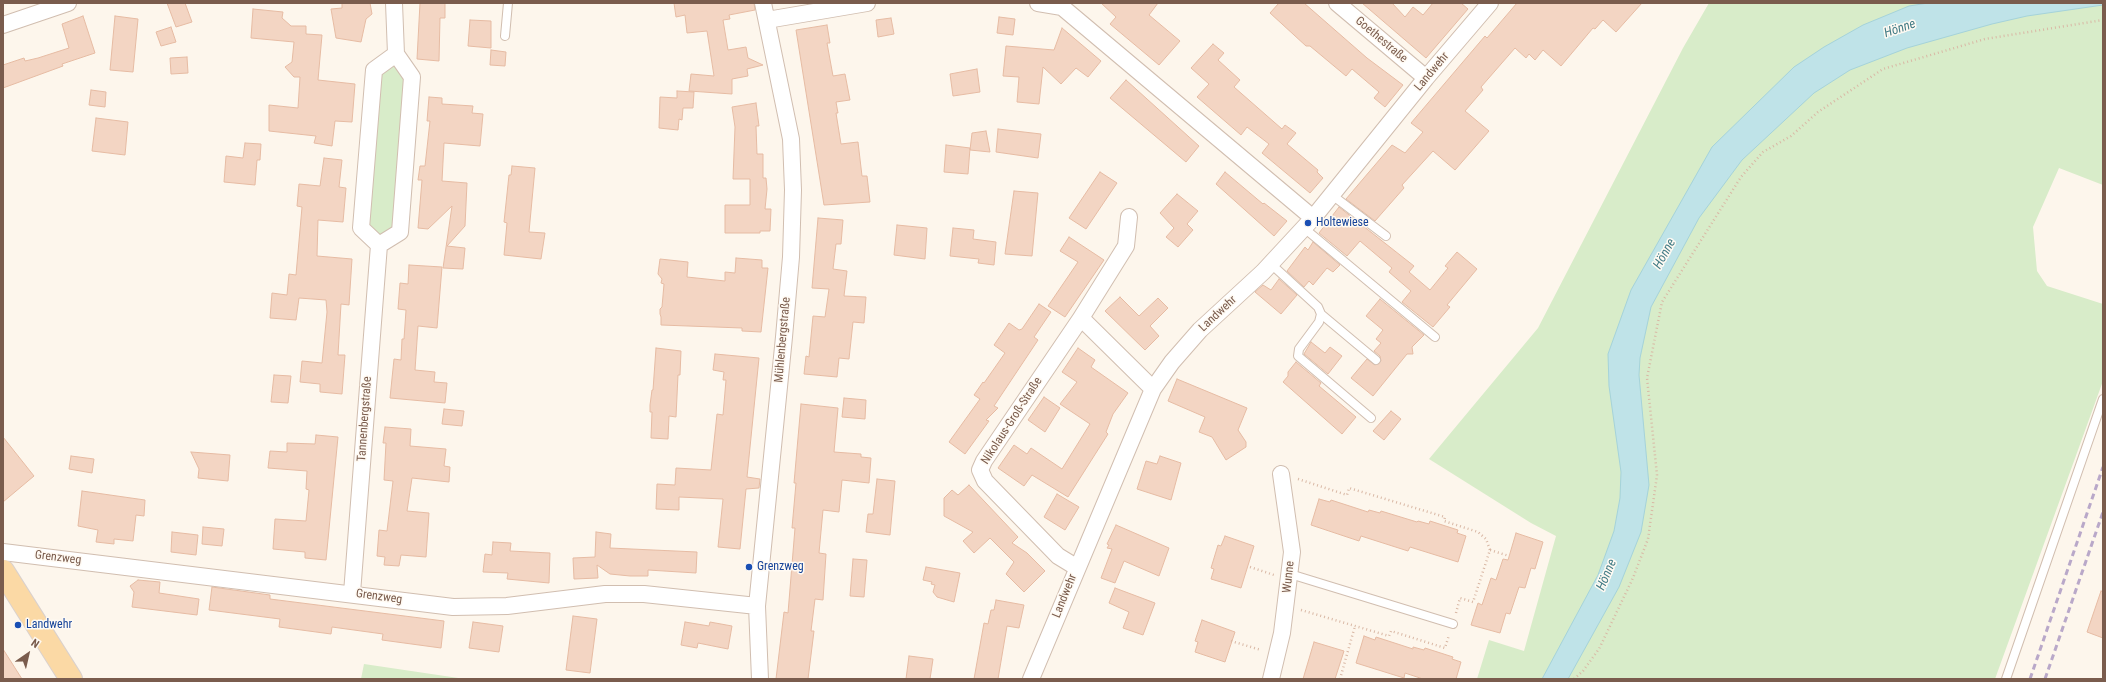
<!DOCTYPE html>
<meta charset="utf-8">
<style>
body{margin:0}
#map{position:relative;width:2106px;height:682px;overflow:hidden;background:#fdf6ec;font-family:"Roboto Condensed",sans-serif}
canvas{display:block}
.frame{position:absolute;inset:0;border:4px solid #7a5c4d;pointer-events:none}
.north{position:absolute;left:8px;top:634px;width:40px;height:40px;-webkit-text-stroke:3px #fffaf3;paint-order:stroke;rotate:34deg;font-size:11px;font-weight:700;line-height:16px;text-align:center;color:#7a5c4d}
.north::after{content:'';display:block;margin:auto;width:14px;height:18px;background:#7a5c4d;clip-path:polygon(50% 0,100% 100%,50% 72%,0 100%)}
</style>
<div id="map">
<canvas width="2106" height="682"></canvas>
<div class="frame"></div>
<div class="north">N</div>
</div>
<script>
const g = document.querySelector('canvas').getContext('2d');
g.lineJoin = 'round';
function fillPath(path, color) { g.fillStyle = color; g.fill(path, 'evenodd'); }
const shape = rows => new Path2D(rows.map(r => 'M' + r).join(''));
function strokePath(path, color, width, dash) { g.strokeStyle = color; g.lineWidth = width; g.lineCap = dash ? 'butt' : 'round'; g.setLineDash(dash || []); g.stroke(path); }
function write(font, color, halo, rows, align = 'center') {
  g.font = font + ' "Roboto Condensed",sans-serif'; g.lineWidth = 3; g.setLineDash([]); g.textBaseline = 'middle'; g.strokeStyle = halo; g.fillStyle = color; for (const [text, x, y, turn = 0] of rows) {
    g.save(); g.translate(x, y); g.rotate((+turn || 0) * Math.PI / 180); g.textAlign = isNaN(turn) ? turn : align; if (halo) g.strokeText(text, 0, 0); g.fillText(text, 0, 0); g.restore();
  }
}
const green = shape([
 [1709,3,2103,3,2103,185,2059,168,2033,227,2037,271,2047,286,2103,304,2103,381,1995,679,1477,679,1489,640,1524,651,1556,536,1531,523,1429,459,1538,328,1683,48],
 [395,59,409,78,396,230,379,240,364,225,377,72],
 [364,664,465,679,361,679]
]);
const water = shape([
 [1928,3,2103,3,2103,5,2027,16,1992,24,1907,48,1850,70,1814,93,1742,160,1699,218,1651,307,1640,358,1639,375,1649,485,1641,532,1619,587,1568,679,1542,679,1598,575,1614,531,1620,498,1621,472,1609,386,1608,354,1631,290,1712,147,1794,67,1824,47,1863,25,1909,6,1928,3]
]);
const building = shape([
 [167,3,185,3,192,22,176,27,167,3],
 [342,3,370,3,372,14,366,19,361,42,336,38,331,9,342,8,342,3],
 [420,3,445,3,445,18,440,18,439,61,417,59,420,3],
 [674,3,754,3,755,10,729,15,730,19,723,20,728,50,746,47,748,58,763,65,747,69,748,76,732,79,732,94,689,91,691,74,714,76,707,31,687,33,685,15,676,17,674,3],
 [1101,3,1158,3,1149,15,1180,41,1159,65,1110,24,1116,17,1101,3],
 [1279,3,1304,3,1367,58,1403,85,1385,107,1374,98,1379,92,1352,69,1346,76,1310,46,1306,46,1270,13,1279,3],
 [1362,3,1392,3,1405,17,1413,7,1423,15,1433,3,1461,3,1468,9,1426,58,1362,3],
 [1517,3,1642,3,1616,32,1603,20,1595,29,1593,28,1561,66,1543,50,1535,60,1529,54,1526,58,1515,48,1481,87,1483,90,1465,111,1489,131,1455,170,1433,151,1402,185,1404,188,1375,221,1346,199,1392,145,1405,153,1423,132,1411,123,1485,36,1487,38,1517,3],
 [253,9,283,12,282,18,291,26,306,26,306,34,322,35,318,80,355,84,352,122,335,121,332,146,314,143,316,136,269,131,269,105,298,108,300,77,294,77,285,67,292,62,294,42,251,38,253,9],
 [83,16,95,53,62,64,63,66,3,88,3,65,24,58,25,61,38,58,69,48,62,24,83,16],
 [115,16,138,19,133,72,110,70,115,16],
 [999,17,1015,19,1013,35,997,33,999,17],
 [891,18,894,34,878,37,876,20,891,18],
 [470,20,491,21,491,48,468,46,470,20],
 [827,25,830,43,827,43,833,76,845,74,850,100,836,102,838,113,836,113,841,144,858,142,862,176,867,176,870,202,824,205,796,30,827,25],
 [171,27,176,42,161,46,156,32,171,27],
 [1062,28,1101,61,1088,77,1076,68,1061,84,1043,67,1039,104,1017,102,1019,77,1003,76,1006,46,1054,50,1062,28],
 [1213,44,1224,53,1218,60,1240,80,1234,87,1282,129,1285,125,1296,133,1287,144,1318,170,1317,172,1323,178,1310,193,1262,153,1269,144,1247,127,1241,135,1197,97,1209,84,1191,68,1213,44],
 [491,50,506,52,505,66,490,65,491,50],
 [187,57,188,73,171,74,170,58,187,57],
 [977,69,980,92,953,96,950,74,977,69],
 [1126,80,1199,146,1186,162,1110,98,1126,80],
 [91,90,106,92,105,107,89,105,91,90],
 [677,91,694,92,693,108,683,108,682,120,679,119,678,130,659,128,660,97,677,98,677,91],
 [429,97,442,98,442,104,473,106,472,113,483,114,480,146,444,143,442,181,467,183,465,226,447,246,465,248,463,269,443,268,452,206,428,229,418,228,422,180,418,180,420,166,425,166,430,121,427,121,429,97],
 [756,103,759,126,756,126,757,154,763,154,763,178,766,178,767,189,765,209,771,209,770,231,760,231,760,233,725,233,725,205,750,205,750,179,733,179,735,127,732,107,756,103],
 [96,118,128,122,125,155,92,151,96,118],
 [998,129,1041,134,1038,158,996,152,998,129],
 [986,131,990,152,970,150,972,133,986,131],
 [245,143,261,144,260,160,257,160,255,185,224,182,226,156,243,158,245,143],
 [946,145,970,148,968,174,944,172,946,145],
 [324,158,342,160,339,187,346,188,343,222,318,220,317,256,352,259,349,305,341,304,338,355,345,355,342,394,320,392,320,384,300,382,302,361,322,363,327,312,326,300,299,298,296,320,270,318,272,293,287,295,289,274,296,275,302,207,297,206,299,184,320,186,324,158],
 [512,166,535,168,529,232,545,233,541,259,504,255,507,223,504,222,509,175,511,175,512,166],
 [1100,172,1117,183,1086,229,1069,218,1100,172],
 [1225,172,1263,204,1264,203,1287,221,1274,236,1216,184,1225,172],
 [1014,191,1038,193,1032,256,1005,254,1014,191],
 [1177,194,1198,211,1187,224,1193,230,1178,247,1166,237,1174,228,1160,213,1177,194],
 [1339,207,1414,266,1409,272,1430,290,1448,268,1445,266,1457,252,1477,269,1447,305,1450,307,1433,327,1402,302,1411,291,1389,272,1392,268,1360,241,1347,256,1319,233,1339,207],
 [818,218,843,220,841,244,836,244,833,269,847,271,844,296,866,297,864,323,853,322,849,359,839,358,837,377,804,374,806,356,809,357,813,316,825,317,829,289,812,288,818,218],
 [897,225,927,228,925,259,894,255,897,225],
 [953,228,974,230,973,239,996,242,994,265,978,263,979,259,950,256,953,228],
 [1069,237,1104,260,1065,317,1048,306,1078,262,1060,251,1069,237],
 [1313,242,1340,265,1333,272,1327,268,1313,285,1309,281,1304,287,1287,271,1305,247,1308,250,1313,242],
 [736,258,762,260,762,268,768,268,761,332,742,331,742,328,661,325,661,317,660,314,660,309,662,307,664,284,661,283,662,279,658,274,660,259,688,262,687,277,725,281,725,272,735,273,736,258],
 [409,265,442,267,437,328,418,326,415,370,435,372,434,382,447,383,445,403,390,398,394,359,401,360,402,339,404,339,406,310,398,309,400,283,408,284,409,265],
 [1279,279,1297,295,1281,314,1255,292,1263,285,1271,290,1279,279],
 [1120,297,1139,316,1158,298,1168,308,1150,326,1159,336,1145,350,1105,311,1120,297],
 [1380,299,1424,335,1412,347,1413,354,1407,354,1373,396,1351,378,1367,359,1375,365,1381,361,1380,356,1374,351,1381,343,1376,339,1383,330,1366,316,1380,299],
 [1039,304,1051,312,1034,337,1038,340,994,406,998,408,986,420,989,421,965,454,949,442,980,399,974,395,983,382,984,383,1005,353,994,345,1009,323,1019,330,1022,329,1039,304],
 [1311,342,1325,353,1330,347,1342,356,1328,374,1304,354,1311,342],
 [656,348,681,351,680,375,678,375,676,417,669,416,668,439,651,438,652,412,650,412,650,405,652,390,653,390,656,348],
 [1078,348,1095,360,1091,367,1128,393,1113,414,1106,432,1108,434,1068,497,1032,475,1024,486,998,468,1014,445,1027,454,1031,448,1062,469,1090,424,1060,404,1077,382,1062,372,1078,348],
 [715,354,759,358,747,477,760,479,759,488,746,489,740,549,718,547,723,499,679,497,679,510,656,509,657,484,675,485,676,468,711,470,717,414,723,415,726,380,723,380,724,372,713,370,715,354],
 [1296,362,1321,383,1319,386,1356,417,1342,434,1283,382,1288,376,1288,372,1296,362],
 [274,375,291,376,288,403,271,402,274,375],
 [1177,379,1247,408,1238,430,1246,442,1246,447,1226,460,1212,437,1199,432,1205,417,1168,401,1177,379],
 [1044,397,1060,408,1045,432,1028,420,1044,397],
 [844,398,866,400,865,419,842,417,844,398],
 [801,404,838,408,834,452,861,454,861,457,871,458,869,483,842,480,839,512,823,510,819,553,826,554,823,600,815,599,811,631,814,631,808,679,776,679,784,612,788,613,795,528,792,528,796,483,794,483,801,404],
 [444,409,464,411,462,426,442,424,444,409],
 [1391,411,1401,419,1384,440,1373,431,1391,411],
 [385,427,411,429,410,446,446,449,444,466,450,467,449,482,412,478,407,511,429,513,426,557,401,555,399,566,384,565,385,557,377,556,379,530,387,531,393,481,384,480,386,443,383,443,385,427],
 [316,435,338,437,326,560,305,558,305,552,273,549,275,519,306,521,309,490,306,489,307,471,268,468,270,451,287,452,287,443,315,444,316,435],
 [3,437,34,476,3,502,3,437],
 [191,452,230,455,228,481,198,478,199,469,191,452],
 [71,456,94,459,92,473,69,469,71,456],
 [1160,456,1181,463,1171,500,1137,489,1146,461,1157,464,1160,456],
 [877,479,895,481,890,535,866,532,868,514,873,514,877,479],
 [969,485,1018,537,1012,543,1027,553,1045,571,1024,592,1006,574,1014,562,990,538,974,553,963,541,973,532,944,516,944,498,952,490,958,495,969,485],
 [82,491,145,500,144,516,136,515,133,541,114,539,114,544,96,542,98,530,78,526,82,491],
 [1057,494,1079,507,1065,530,1044,517,1057,494],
 [1319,499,1330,502,1331,500,1368,512,1369,510,1380,513,1381,511,1417,522,1418,521,1429,524,1430,521,1458,530,1457,533,1466,536,1458,562,1410,547,1408,551,1361,536,1359,541,1311,525,1319,499],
 [1116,525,1169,548,1159,576,1124,561,1115,583,1101,578,1112,549,1107,548,1109,545,1107,544,1116,525],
 [203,527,224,529,222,546,202,544,203,527],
 [172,532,198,535,196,555,171,552,172,532],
 [596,532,611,534,610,548,697,552,696,573,648,570,648,576,630,576,610,574,597,565,598,578,574,579,573,558,595,557,596,532],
 [1516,533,1543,542,1535,569,1531,568,1525,588,1519,587,1510,614,1506,613,1500,633,1471,625,1478,603,1482,605,1491,578,1496,580,1503,559,1508,560,1516,533],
 [1225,536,1254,546,1241,588,1211,579,1214,569,1211,568,1218,545,1221,546,1225,536],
 [493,542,511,543,510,551,550,553,549,583,507,579,508,573,483,572,485,554,492,555,493,542],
 [853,559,867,560,864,597,850,596,853,559],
 [926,567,960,573,954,602,937,597,933,592,935,585,931,584,932,582,923,580,926,567],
 [138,580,160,582,159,593,199,599,197,615,132,607,134,592,130,586,138,580],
 [212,587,270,595,270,599,444,621,441,648,382,640,383,634,332,627,331,634,279,627,280,619,209,610,212,587],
 [1115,588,1155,603,1143,635,1123,628,1129,612,1109,603,1115,588],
 [2101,591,2103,592,2103,638,2087,632,2101,591],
 [996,600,1024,605,1019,628,1007,626,998,679,974,679,984,623,988,624,991,610,994,610,996,600],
 [573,616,597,619,590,673,566,670,573,616],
 [1202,620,1235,632,1225,662,1195,652,1198,642,1195,641,1202,620],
 [473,622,503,626,499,652,469,648,473,622],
 [685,622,709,626,710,622,732,626,728,649,698,643,697,648,681,645,685,622],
 [1364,636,1375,640,1376,637,1413,649,1413,647,1424,650,1425,648,1453,657,1452,659,1461,662,1456,679,1423,679,1405,673,1404,678,1356,663,1364,636],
 [1314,642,1344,651,1335,679,1303,679,1314,642],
 [3,649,22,679,3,679,3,649],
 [909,656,933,659,930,679,906,679,909,656]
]);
const path = shape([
 [1298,479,1347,495,1349,488,1445,517,1444,521,1478,532,1486,539,1490,550],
 [1250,567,1274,575],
 [1301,610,1389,636,1391,631,1445,648,1449,635],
 [1456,613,1460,598,1473,602,1490,550,1509,556],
 [1231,641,1261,650],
 [1340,679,1355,626],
 [1574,679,1583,671,1599,649,1633,578,1648,539,1657,475,1647,378,1662,302,1741,177,1763,152,1791,136,1818,112,1883,69,1985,39,2103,20]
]);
const lane = shape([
 [505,36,508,3],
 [1332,195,1386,236],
 [1304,228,1435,337],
 [1271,264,1318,307,1321,314,1319,322,1299,349,1298,356,1371,418],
 [1321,314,1376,360],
 [1290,574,1453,624],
 [2006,679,2103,399]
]);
const street = shape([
 [394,3,396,54],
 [1038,3,1062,7,1313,218],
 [1337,3,1426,78],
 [767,20,867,3],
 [3,25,68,3],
 [1081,318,1126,246,1129,217],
 [3,552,453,607,507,606,605,594,644,594,757,606],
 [1076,567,1058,556,985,481,980,470,984,461,1081,318,1153,389],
 [352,593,379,245,400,232,412,77,396,54,374,70,361,228,379,245],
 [760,679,757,606,784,337,791,257,793,190,791,139,763,3],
 [1031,679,1153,389,1172,362,1200,330,1263,272,1313,218,1426,78,1490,3],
 [1271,679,1282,633,1292,552,1281,474]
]);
const primary = shape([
 [3,571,71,679]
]);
const rail = shape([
 [2030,679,2103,467],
 [2045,679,2103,512]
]);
const markers = [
 [1308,223,4,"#1a4fb4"],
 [749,567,4,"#1a4fb4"],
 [18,625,4,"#1a4fb4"]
];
const streetNames = [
 ["Goethestraße",1381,40,40],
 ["Landwehr",1432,72,-50],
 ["Landwehr",1218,314,-43],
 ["Mühlenbergstraße",783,340,-85],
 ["Tannenbergstraße",365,419,-86],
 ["Nikolaus-Groß-Straße",1012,421,-57],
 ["Grenzweg",58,558,7],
 ["Wunne",1289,577,-84],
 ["Landwehr",1065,596,-68],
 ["Grenzweg",379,597,8]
];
const transitNames = [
 ["Holtewiese",1316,223],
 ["Grenzweg",757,567],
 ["Landwehr",26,625]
];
const waterNames = [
 ["Hönne",1900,29,-19],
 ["Hönne",1665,254,-61],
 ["Hönne",1607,575,-67]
];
fillPath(green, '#d8ecc9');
fillPath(water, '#bfe3e8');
strokePath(water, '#a5d3da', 1);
fillPath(building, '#f3d5c3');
strokePath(building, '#e6bba3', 1);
strokePath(lane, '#d1beb0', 10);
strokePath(street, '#d1beb0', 18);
strokePath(primary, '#dad1cd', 24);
strokePath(path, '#d9b8a5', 2.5, [1, 3]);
strokePath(lane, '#fff', 8);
strokePath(street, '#fff', 16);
strokePath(primary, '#fbd9a5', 22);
strokePath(rail, '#b9a8c9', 3, [6, 4]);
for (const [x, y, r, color] of markers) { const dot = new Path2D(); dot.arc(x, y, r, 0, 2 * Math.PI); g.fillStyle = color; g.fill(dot); strokePath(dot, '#fffaf3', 1.5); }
write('12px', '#7a5c4d', '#fffaf3', streetNames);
write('12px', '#164399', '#fffaf3', transitNames, 'left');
write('italic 13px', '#437c86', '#fffaf3', waterNames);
</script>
